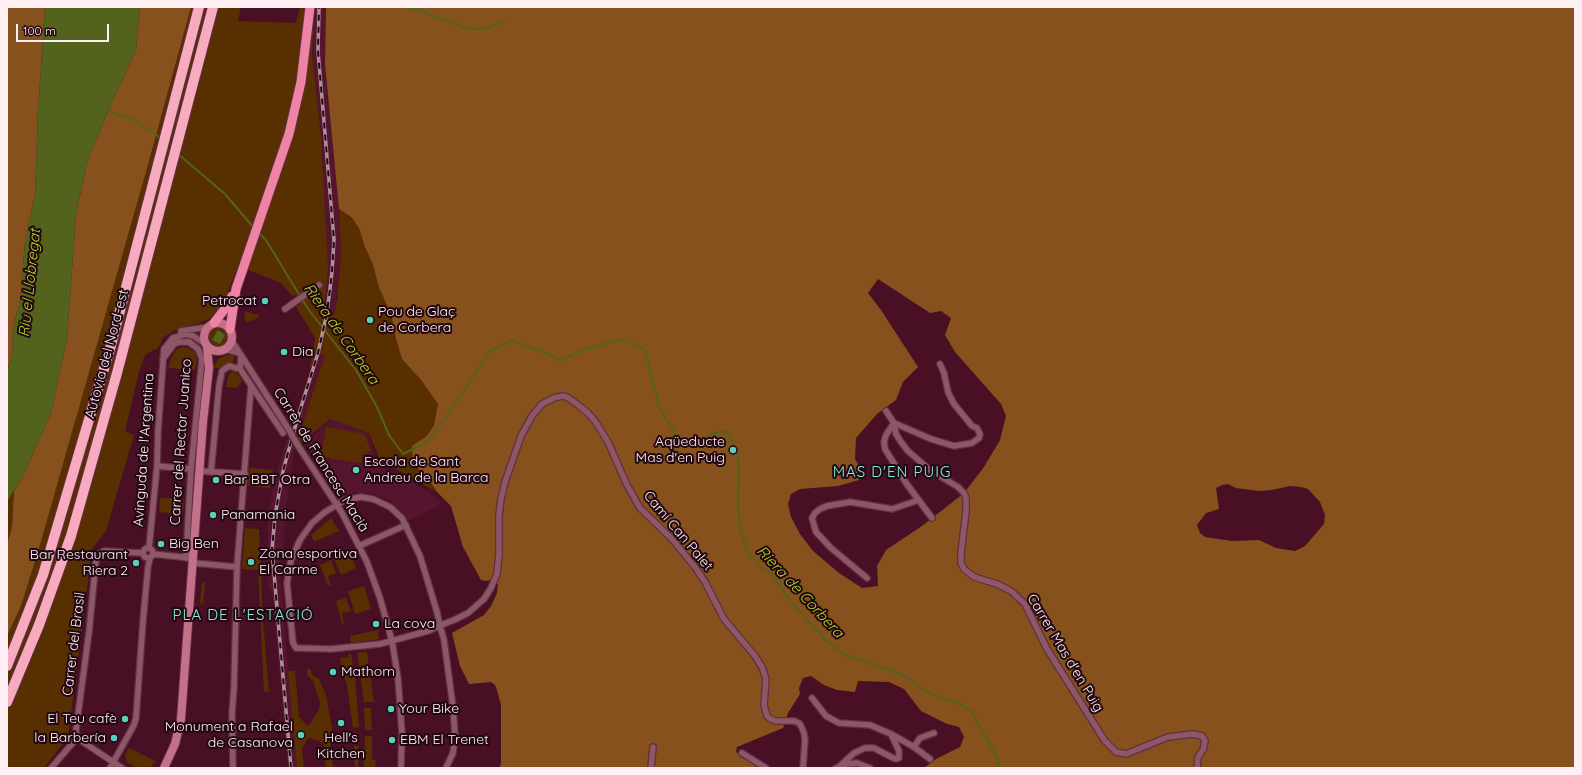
<!DOCTYPE html>
<meta charset="utf-8">
<style>
body{margin:0}
#map{position:relative;width:1582px;height:775px;overflow:hidden;background:#480f25;font-family:Quicksand,sans-serif}
canvas{display:block}
.frame{position:absolute;inset:0;border:8px solid #ffeff3;pointer-events:none}
.scale{position:absolute;left:16px;top:24px;width:93px;height:18px;box-sizing:border-box;border:2px solid #ffeff3;border-top:0;padding-left:5px;font-size:12px;line-height:14px;white-space:nowrap;color:#ffeff3;-webkit-text-stroke:3px #200710;paint-order:stroke}
</style>
<div id="map">
<canvas width="1582" height="775"></canvas>
<div class="frame"></div>
<div class="scale">100 m</div>
</div>
<script>
const g = document.querySelector('canvas').getContext('2d');
g.lineJoin = 'round';
function fillPath(path, color) { g.fillStyle = color; g.fill(path, 'evenodd'); }
const shape = rows => new Path2D(rows.map(r => 'M' + r).join(''));
function strokePath(path, color, width, dash) { g.strokeStyle = color; g.lineWidth = width; g.lineCap = dash ? 'butt' : 'round'; g.setLineDash(dash || []); g.stroke(path); }
function write(font, color, halo, rows, align = 'center') {
  g.font = font + ' Quicksand,sans-serif'; g.lineWidth = 4; g.setLineDash([]); g.textBaseline = 'middle'; g.strokeStyle = halo; g.fillStyle = color; for (const [text, x, y, turn = 0] of rows) {
    g.save(); g.translate(x, y); g.rotate((+turn || 0) * Math.PI / 180); g.textAlign = isNaN(turn) ? turn : align; if (halo) g.strokeText(text, 0, 0); g.fillText(text, 0, 0); g.restore();
  }
}
const built = shape([
 [315,7,326,7,325,64,339,209,341,253,334,316,324,313,325,306,321,136,312,54],
 [355,352,363,363,358,367,350,356],
 [316,353,325,355,294,451,286,508,283,552,279,560,297,768,288,768,272,592,268,587,267,567,268,518,274,481,287,438,288,440],
 [331,419,369,433,375,458,380,466,401,475,430,493,439,499,440,503,438,506,408,521,403,513,392,502,373,493,372,495,353,492,352,495,343,496,338,494,305,443]
]);
const green = shape([
 [191,7,241,7,238,21,296,23,300,7,315,7,312,54,321,136,328,267,324,312,334,315,337,299,341,253,339,209,350,217,359,228,367,252,373,265,379,288,391,314,396,339,402,359,421,380,438,404,435,422,413,464,427,477,438,493,380,460,369,433,330,419,295,448,325,355,316,353,309,373,315,338,296,307,300,304,295,295,292,296,281,283,238,266,222,307,210,318,199,323,177,329,164,337,158,348,148,353,144,357,139,372,125,431,134,435,106,531,92,549,68,737,44,768,7,768,7,636,21,606,38,552,148,165],
 [355,352,363,363,358,367,350,356],
 [246,311,260,316,252,321,246,322,244,317],
 '209 337a9 9 0 1 1 18 0a9 9 0 1 1-18 0Z',
 [182,347,188,348,195,352,197,360,195,370,169,368,169,363,175,351],
 [230,354,235,355,232,365,222,369,213,367,219,358],
 [233,371,236,372,242,381,237,388,226,387,229,374],
 [326,427,364,434,371,451,362,455,361,463,321,457],
 [250,468,273,470,270,488,248,486],
 [14,491,12,527,7,544,7,502],
 [160,498,184,499,183,514,159,512],
 [331,518,339,531,314,542,311,535],
 [245,528,259,529,261,570,242,569],
 [348,550,356,568,341,575,333,557],
 [316,555,321,565,331,560,336,573,328,576,331,586,328,585],
 [258,571,261,571,263,621,269,691,264,692],
 [202,582,205,582,203,604,200,603],
 [364,586,371,609,355,614,348,591],
 [333,591,336,601,346,598,351,611,342,613,344,624,342,624],
 [378,630,379,639,351,643,350,636],
 [367,652,374,702,364,702,357,653],
 [348,654,351,654,355,676,359,727,353,728,347,686,341,665,340,658,348,657],
 [307,669,311,669,312,675,319,679,326,695,332,728,330,754,334,768,325,768,326,758,323,743,311,738,308,738,302,748,304,768,297,768,288,671,295,671,299,717,307,725,309,725,319,710,320,702,313,681,307,675],
 [364,708,371,708,372,730,365,730],
 [365,736,372,736,372,759,376,760,375,768,364,768],
 [354,746,359,746,358,768,355,768],
 [129,748,157,762,156,763,154,762,151,768,137,768,127,762,125,755]
]);
const forest = shape([
 [7,7,45,7,38,111,35,194,25,242,20,301,13,328,12,357,7,371],
 [140,7,191,7,148,165,38,552,21,606,7,636,7,544,12,527,14,491,23,476,51,413,67,338,76,215,87,162,111,104,136,50],
 [326,7,1575,7,1575,768,924,768,936,759,960,747,964,737,959,727,947,724,921,711,904,689,889,682,858,681,855,692,837,690,824,685,811,676,803,678,799,688,800,694,788,713,783,728,737,747,736,752,759,768,500,768,501,762,501,705,497,690,495,685,491,682,469,684,460,666,452,633,484,615,491,606,497,593,498,584,492,580,486,581,481,580,463,547,451,506,438,493,427,477,413,464,412,446,427,436,434,425,438,404,421,380,402,359,396,339,391,314,379,288,373,265,365,247,359,228,351,217,339,209,325,64],
 [878,279,930,313,941,311,951,318,945,335,955,352,1001,404,1006,416,1000,440,984,467,964,493,922,526,886,550,877,566,878,586,862,588,839,573,813,551,800,534,791,517,788,504,791,494,800,489,838,486,859,480,862,471,855,459,856,438,877,414,896,400,903,382,918,367,881,310,868,293],
 [1228,484,1236,488,1258,491,1272,490,1290,486,1301,487,1308,489,1320,502,1325,515,1324,524,1305,546,1295,551,1276,548,1259,540,1232,541,1205,537,1200,533,1197,525,1206,513,1219,509,1216,488,1222,485]
]);
const water = shape([
 [45,7,140,7,136,50,111,104,87,162,76,215,67,338,51,413,23,476,7,502,7,371,12,357,13,328,20,301,25,242,35,194,38,111],
 [218,330,225,335,220,344,212,340]
]);
const stream = shape([
 [407,7,427,13,463,27,476,29,490,28,505,20],
 [108,109,112,113,132,119,153,132,161,139],
 [178,154,225,194,253,227],
 [259,233,266,240,308,309,356,370,377,407,389,435,403,454,427,442,462,394,490,351,513,340,561,360,581,351,617,340,627,340,645,350,659,407,679,440,691,445,715,433,727,431,738,455,739,475,738,502,740,528,748,553,760,566,771,574,793,604,825,639,844,654,905,676,924,691,960,704,972,712,997,758,999,768]
]);
const minor = shape([
 [285,309,319,285],
 [181,331,208,327],
 [232,341,289,430],
 [225,349,239,353],
 [241,356,240,369,283,433],
 [163,359,174,344,179,342,189,342,198,349,202,359,191,469,186,558],
 [886,411,894,423,896,434,901,442,908,451,930,470,958,487,964,493,966,498,966,511,961,553,961,563,964,569,974,577,997,584,1011,591,1025,604,1047,649,1105,741,1116,752,1126,754,1168,737,1193,734,1202,736,1205,741,1203,750,1198,757,1197,768],
 [894,423,931,439,954,446,972,443,979,438,980,434,977,428,972,426,954,404,948,392,944,373,940,364],
 [894,423,886,435,884,442,885,449,906,483,932,518],
 [297,444,342,513,367,562,380,598,392,641,398,678,402,733,401,768],
 [157,466,191,469],
 [200,471,245,474],
 [211,472,219,386,222,371,229,366,240,369],
 [359,546,406,525],
 '143 553a5 5 0 1 1 10 0a5 5 0 1 1-10 0Z',
 [149,548,157,466,158,432,164,349,173,338,186,334,193,336,206,344],
 [153,554,190,558],
 [194,563,237,567],
 [867,578,831,548,816,532,812,518,815,513,820,509,827,506,850,502,892,509,919,500],
 [812,698,826,716,839,723,870,725,891,734,914,747,930,759],
 [77,738,76,730,89,632,96,560,100,553,104,551,143,553],
 [77,738,122,768],
 [914,747,920,738,934,733],
 [742,753,766,768],
 [840,766,854,753,865,748,874,748,893,758,896,759,899,758,899,751,891,734],
 [51,768,77,738],
 [110,768,134,725,136,718,143,621,148,567,150,558],
 [233,768,232,713,234,687,237,567,251,386],
 [446,768,453,753,455,736,453,707,444,640,440,626,437,612,420,556,402,518,390,507,373,499,361,497,345,500,325,512,312,523,300,540,291,560,287,583,293,643,296,648,331,649,380,644,428,631,437,627,440,626,446,623,454,620,468,613,484,599,491,588,497,574,499,554,499,515,501,499,505,482,521,436,532,416,542,404,554,398,562,396,567,397,577,404,588,413,595,421,608,442,627,485,640,508,672,539,695,567,705,582,724,619,755,656,762,667,766,679,764,705,767,716,771,719,775,721,794,721,799,723,801,726,804,733,805,740,803,768],
 [651,768,653,747],
 [836,768,847,764,857,763,870,768]
]);
const secondary = shape([
 '204 337a14 14 0 1 1 28 0a14 14 0 1 1-28 0Z',
 [164,768,175,744,181,719,203,422,209,368,207,347]
]);
const primary = shape([
 [214,323,224,310,232,296],
 [230,329,236,289,289,134,301,82,310,7]
]);
const motorway = shape([
 [7,666,43,575,111,345,199,7],
 [7,702,39,625,71,536,117,373,213,7]
]);
const rail = shape([
 [291,768,272,550,275,516,283,471,297,420,318,353,327,313,332,272,334,240,318,51,319,7]
]);
const minorBridge = shape([
 [289,430,297,444]
]);
const markers = [
 [265,301,4,"#5bcebc"],
 [370,320,4,"#5bcebc"],
 [284,352,4,"#5bcebc"],
 [733,450,4,"#5bcebc"],
 [356,470,4,"#5bcebc"],
 [216,480,4,"#5bcebc"],
 [213,515,4,"#5bcebc"],
 [161,544,4,"#5bcebc"],
 [251,562,4,"#5bcebc"],
 [136,563,4,"#5bcebc"],
 [376,624,4,"#5bcebc"],
 [333,672,4,"#5bcebc"],
 [391,709,4,"#5bcebc"],
 [125,719,4,"#5bcebc"],
 [341,723,4,"#5bcebc"],
 [301,735,4,"#5bcebc"],
 [114,738,4,"#5bcebc"],
 [392,740,4,"#5bcebc"]
];
const poiNames = [
 ["Petrocat",257,301,"right"],
 ["Pou de Glaç",378,312],
 ["de Corbera",378,328],
 ["Dia",292,352],
 ["Aqüeducte",725,442,"right"],
 ["Mas d'en Puig",725,458,"right"],
 ["Escola de Sant",364,462],
 ["Andreu de la Barca",364,478],
 ["Bar BBT Otra",224,480],
 ["Panamania",221,515],
 ["Big Ben",169,544],
 ["Zona esportiva",259,554],
 ["El Carme",259,570],
 ["Bar Restaurant",128,555,"right"],
 ["Riera 2",128,571,"right"],
 ["La cova",384,624],
 ["Mathom",341,672],
 ["Your Bike",399,709],
 ["El Teu cafè",117,719,"right"],
 ["Monument a Rafael",293,727,"right"],
 ["de Casanova",293,743,"right"],
 ["la Barbería",106,738,"right"],
 ["Hell's",341,738,"center"],
 ["Kitchen",341,754,"center"],
 ["EBM El Trenet",400,740]
];
const streetNames = [
 ["Autovia del Nord-est",107,354,-75],
 ["Carrer del Rector Juanico",181,442,-86],
 ["Avinguda de l'Argentina",144,450,-86],
 ["Carrer de Francesc Macià",321,460,58],
 ["Camí Can Palet",678,531,50],
 ["Carrer del Brasil",74,644,-83],
 ["Carrer Mas d'en Puig",1065,653,59]
];
const waterNames = [
 ["Riu el Llobregat",30,283,-84],
 ["Riera de Corbera",341,334,55],
 ["Riera de Corbera",800,592,47]
];
const neighbourhoodNames = [
 ["MAS D'EN PUIG",892,472],
 ["PLA DE L'ESTACIÓ",243,615]
];
fillPath(built, '#55152f');
fillPath(green, '#582f00');
fillPath(forest, '#86511d');
fillPath(water, '#53631d');
strokePath(stream, '#53631d', 2);
strokePath(minor, '#622e42', 8);
strokePath(secondary, '#622e42', 10);
strokePath(primary, '#622e42', 11);
strokePath(motorway, '#622e42', 12);
strokePath(minor, '#8c5766', 5.5);
strokePath(secondary, '#c37089', 8);
strokePath(primary, '#ef83a4', 9);
strokePath(motorway, '#f8aabf', 10);
strokePath(rail, '#b08e9a', 3.5);
strokePath(rail, '#200710', 2, [6]);
strokePath(minorBridge, '#622e42', 8, []);
strokePath(minorBridge, '#8c5766', 5.5);
for (const [x, y, r, color] of markers) { const dot = new Path2D(); dot.arc(x, y, r, 0, 2 * Math.PI); g.fillStyle = color; g.fill(dot); strokePath(dot, '#200710', 1.5); }
write('14px', '#ffeff3', '#200710', poiNames, 'left');
write('14px', '#ffeff3', '#200710', streetNames);
write('italic 15px', '#b4d825', '#200710', waterNames);
g.letterSpacing = '1px';
write('15px', '#86ecda', '#200710', neighbourhoodNames);
g.letterSpacing = '0px';
</script>
